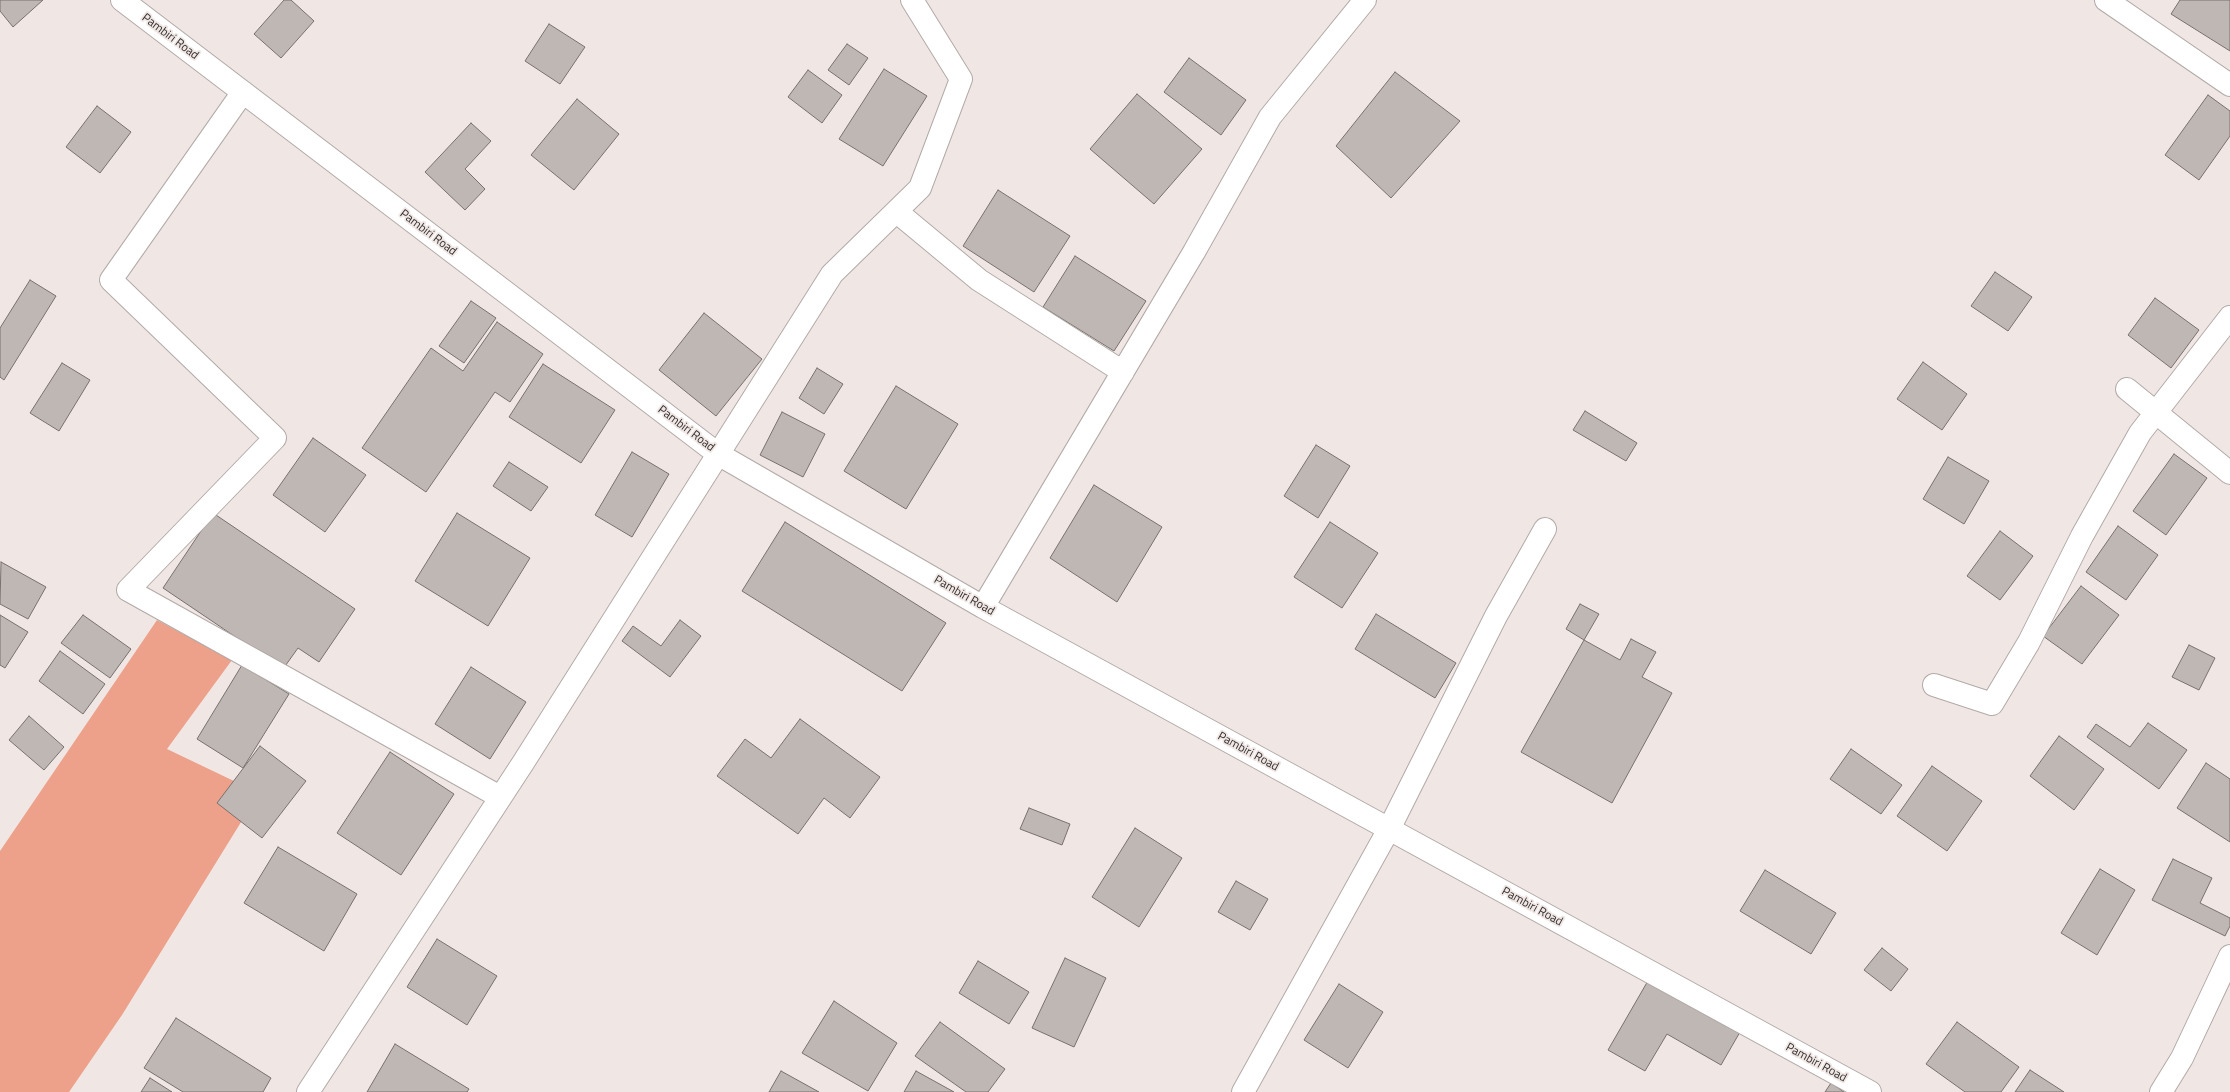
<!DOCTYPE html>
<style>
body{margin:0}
canvas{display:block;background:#f0e7e5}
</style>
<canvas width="2230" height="1092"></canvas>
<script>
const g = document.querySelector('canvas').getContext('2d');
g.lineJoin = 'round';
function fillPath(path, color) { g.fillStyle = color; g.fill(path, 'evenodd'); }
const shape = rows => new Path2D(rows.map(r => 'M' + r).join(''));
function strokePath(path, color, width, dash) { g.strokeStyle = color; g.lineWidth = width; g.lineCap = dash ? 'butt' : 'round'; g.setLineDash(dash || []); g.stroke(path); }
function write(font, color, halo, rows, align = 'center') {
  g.font = font + ' "Titillium Web",sans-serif'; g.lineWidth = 3.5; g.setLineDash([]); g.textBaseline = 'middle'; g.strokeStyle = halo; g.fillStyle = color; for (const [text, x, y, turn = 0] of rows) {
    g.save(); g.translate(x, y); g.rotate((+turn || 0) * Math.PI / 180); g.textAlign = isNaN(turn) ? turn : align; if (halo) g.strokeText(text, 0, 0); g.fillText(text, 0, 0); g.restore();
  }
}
const green = shape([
 [157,620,232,660,167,749,259,793,122,1015,69,1092,0,1092,0,851]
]);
const building = shape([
 [0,0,43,0,13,27,0,11,0,0],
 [284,0,291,0,314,21,281,58,254,34,284,0],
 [2180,0,2230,0,2230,51,2171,14,2180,0],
 [549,24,585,47,560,84,525,61,549,24],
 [847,44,868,58,849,85,828,70,847,44],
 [1189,58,1246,100,1221,135,1164,92,1189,58],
 [884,69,927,96,883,166,839,139,884,69],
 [808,70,842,95,822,123,788,97,808,70],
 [1395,72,1460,121,1391,198,1336,146,1395,72],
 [1137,94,1202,149,1154,204,1090,149,1137,94],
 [2208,95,2230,111,2230,136,2199,180,2165,155,2208,95],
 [577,99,619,134,574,190,531,155,577,99],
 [97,106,131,132,100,173,66,147,97,106],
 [471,123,491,141,465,169,485,189,465,210,425,172,471,123],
 [998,190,1070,236,1034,292,963,246,998,190],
 [1075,256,1146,301,1114,351,1043,307,1075,256],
 [1995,272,2032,297,2008,331,1971,306,1995,272],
 [30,280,56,296,4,380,0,377,0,328,30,280],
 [2155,298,2199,330,2171,368,2128,335,2155,298],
 [471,301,496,318,464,363,439,346,471,301],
 [704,313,762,359,716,416,659,370,704,313],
 [497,322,543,354,510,402,495,392,426,492,362,448,431,348,463,371,497,322],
 [1923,362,1967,394,1942,430,1897,399,1923,362],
 [62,363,90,380,59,431,30,413,62,363],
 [543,364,615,410,581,463,509,417,543,364],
 [817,368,843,384,824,414,799,398,817,368],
 [896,386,958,424,906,509,844,471,896,386],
 [1585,411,1637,443,1626,461,1573,430,1585,411],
 [782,412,825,434,803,477,760,455,782,412],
 [313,438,366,475,325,532,273,495,313,438],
 [1316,445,1350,466,1318,518,1284,496,1316,445],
 [632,452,669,474,632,537,595,515,632,452],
 [2174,454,2207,478,2166,535,2133,511,2174,454],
 [1948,457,1989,481,1964,524,1923,499,1948,457],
 [509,462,548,487,531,511,493,486,509,462],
 [1094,485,1162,527,1117,602,1050,558,1094,485],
 [213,513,355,609,319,662,298,648,283,669,163,588,213,513],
 [457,513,530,558,488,626,415,581,457,513],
 [785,522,946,623,902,691,742,591,785,522],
 [1330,522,1378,553,1342,608,1294,577,1330,522],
 [2118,526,2158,555,2126,600,2086,572,2118,526],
 [2000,531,2033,556,2000,600,1967,576,2000,531],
 [1,562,46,587,28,619,0,604,1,562],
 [2081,586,2119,615,2082,664,2043,636,2081,586],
 [1580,604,1599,614,1584,640,1566,629,1580,604],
 [1376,614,1456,663,1435,698,1355,649,1376,614],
 [0,615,28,632,5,668,0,665,0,615],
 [83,615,131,649,110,678,61,643,83,615],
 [680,620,701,636,670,677,622,641,633,626,661,646,680,620],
 [1631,639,1656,652,1642,677,1672,693,1612,803,1521,752,1584,640,1620,660,1631,639],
 [2189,645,2215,658,2199,690,2172,677,2189,645],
 [60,651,105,684,83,714,39,681,60,651],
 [242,665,289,694,243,768,197,739,242,665],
 [471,667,526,702,490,759,435,724,471,667],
 [29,716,64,747,44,770,9,740,29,716],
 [800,719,880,777,850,818,824,798,798,834,717,776,745,739,771,758,800,719],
 [2148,723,2187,750,2159,789,2087,737,2096,724,2130,747,2148,723],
 [2059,736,2104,769,2074,810,2030,776,2059,736],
 [260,746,306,781,262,838,217,803,260,746],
 [1851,749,1902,785,1881,814,1830,779,1851,749],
 [390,752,454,794,401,875,337,833,390,752],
 [2206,763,2230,779,2230,842,2177,808,2206,763],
 [1932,766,1982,801,1947,851,1897,816,1932,766],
 [1029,808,1070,824,1062,845,1020,829,1029,808],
 [1135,828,1182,858,1139,927,1092,897,1135,828],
 [278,847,357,894,324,951,244,903,278,847],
 [2173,859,2212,878,2200,903,2230,918,2230,926,2225,936,2152,900,2173,859],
 [2100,869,2135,890,2097,955,2061,933,2100,869],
 [1765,870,1836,913,1811,954,1740,911,1765,870],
 [1236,881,1268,899,1250,930,1218,912,1236,881],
 [437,939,497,976,467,1025,407,987,437,939],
 [1882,948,1908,969,1891,991,1864,970,1882,948],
 [1065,958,1106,978,1074,1047,1032,1028,1065,958],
 [978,961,1029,992,1009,1024,959,993,978,961],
 [1649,979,1740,1032,1721,1065,1667,1034,1645,1071,1608,1050,1649,979],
 [1339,984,1383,1012,1348,1068,1304,1040,1339,984],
 [834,1001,897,1043,868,1091,802,1053,834,1001],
 [176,1018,271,1078,263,1092,183,1092,144,1068,176,1018],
 [940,1022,1005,1069,988,1092,966,1092,915,1056,940,1022],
 [1957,1022,2019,1067,2001,1092,1965,1092,1926,1064,1957,1022],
 [395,1044,469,1089,467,1092,367,1092,395,1044],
 [2030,1070,2064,1092,2015,1092,2030,1070],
 [781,1071,819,1092,769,1092,781,1071],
 [916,1071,954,1092,904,1092,916,1071],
 [150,1078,172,1092,141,1092,150,1078],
 [1831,1083,1844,1092,1825,1092,1831,1083]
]);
const minor = shape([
 [122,0,718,454,983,607,1870,1092],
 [2106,0,2230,85],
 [243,92,111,280,275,438,128,590,500,797],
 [897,212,979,280,1123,372],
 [2127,389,2230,473],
 [983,607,1194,252,1270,117,1365,0],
 [1934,685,1992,704,2029,642,2082,536,2140,433,2230,317],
 [308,1092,523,763,832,274,920,188,961,79,912,0],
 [1243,1092,1389,829,1496,616,1545,529],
 [2161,1092,2182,1058,2230,956]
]);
const streetNames = [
 ["Pambiri Road",170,37,37],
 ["Pambiri Road",428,233,37],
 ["Pambiri Road",686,429,37],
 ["Pambiri Road",964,596,30],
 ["Pambiri Road",1248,752,29],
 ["Pambiri Road",1532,907,29],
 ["Pambiri Road",1816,1063,29]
];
fillPath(green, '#eda18a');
fillPath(building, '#bfb7b4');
strokePath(building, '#78716e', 1);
strokePath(minor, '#b2aaa8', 24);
strokePath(minor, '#fff', 22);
write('12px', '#322f2e', '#f0e7e5', streetNames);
</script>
